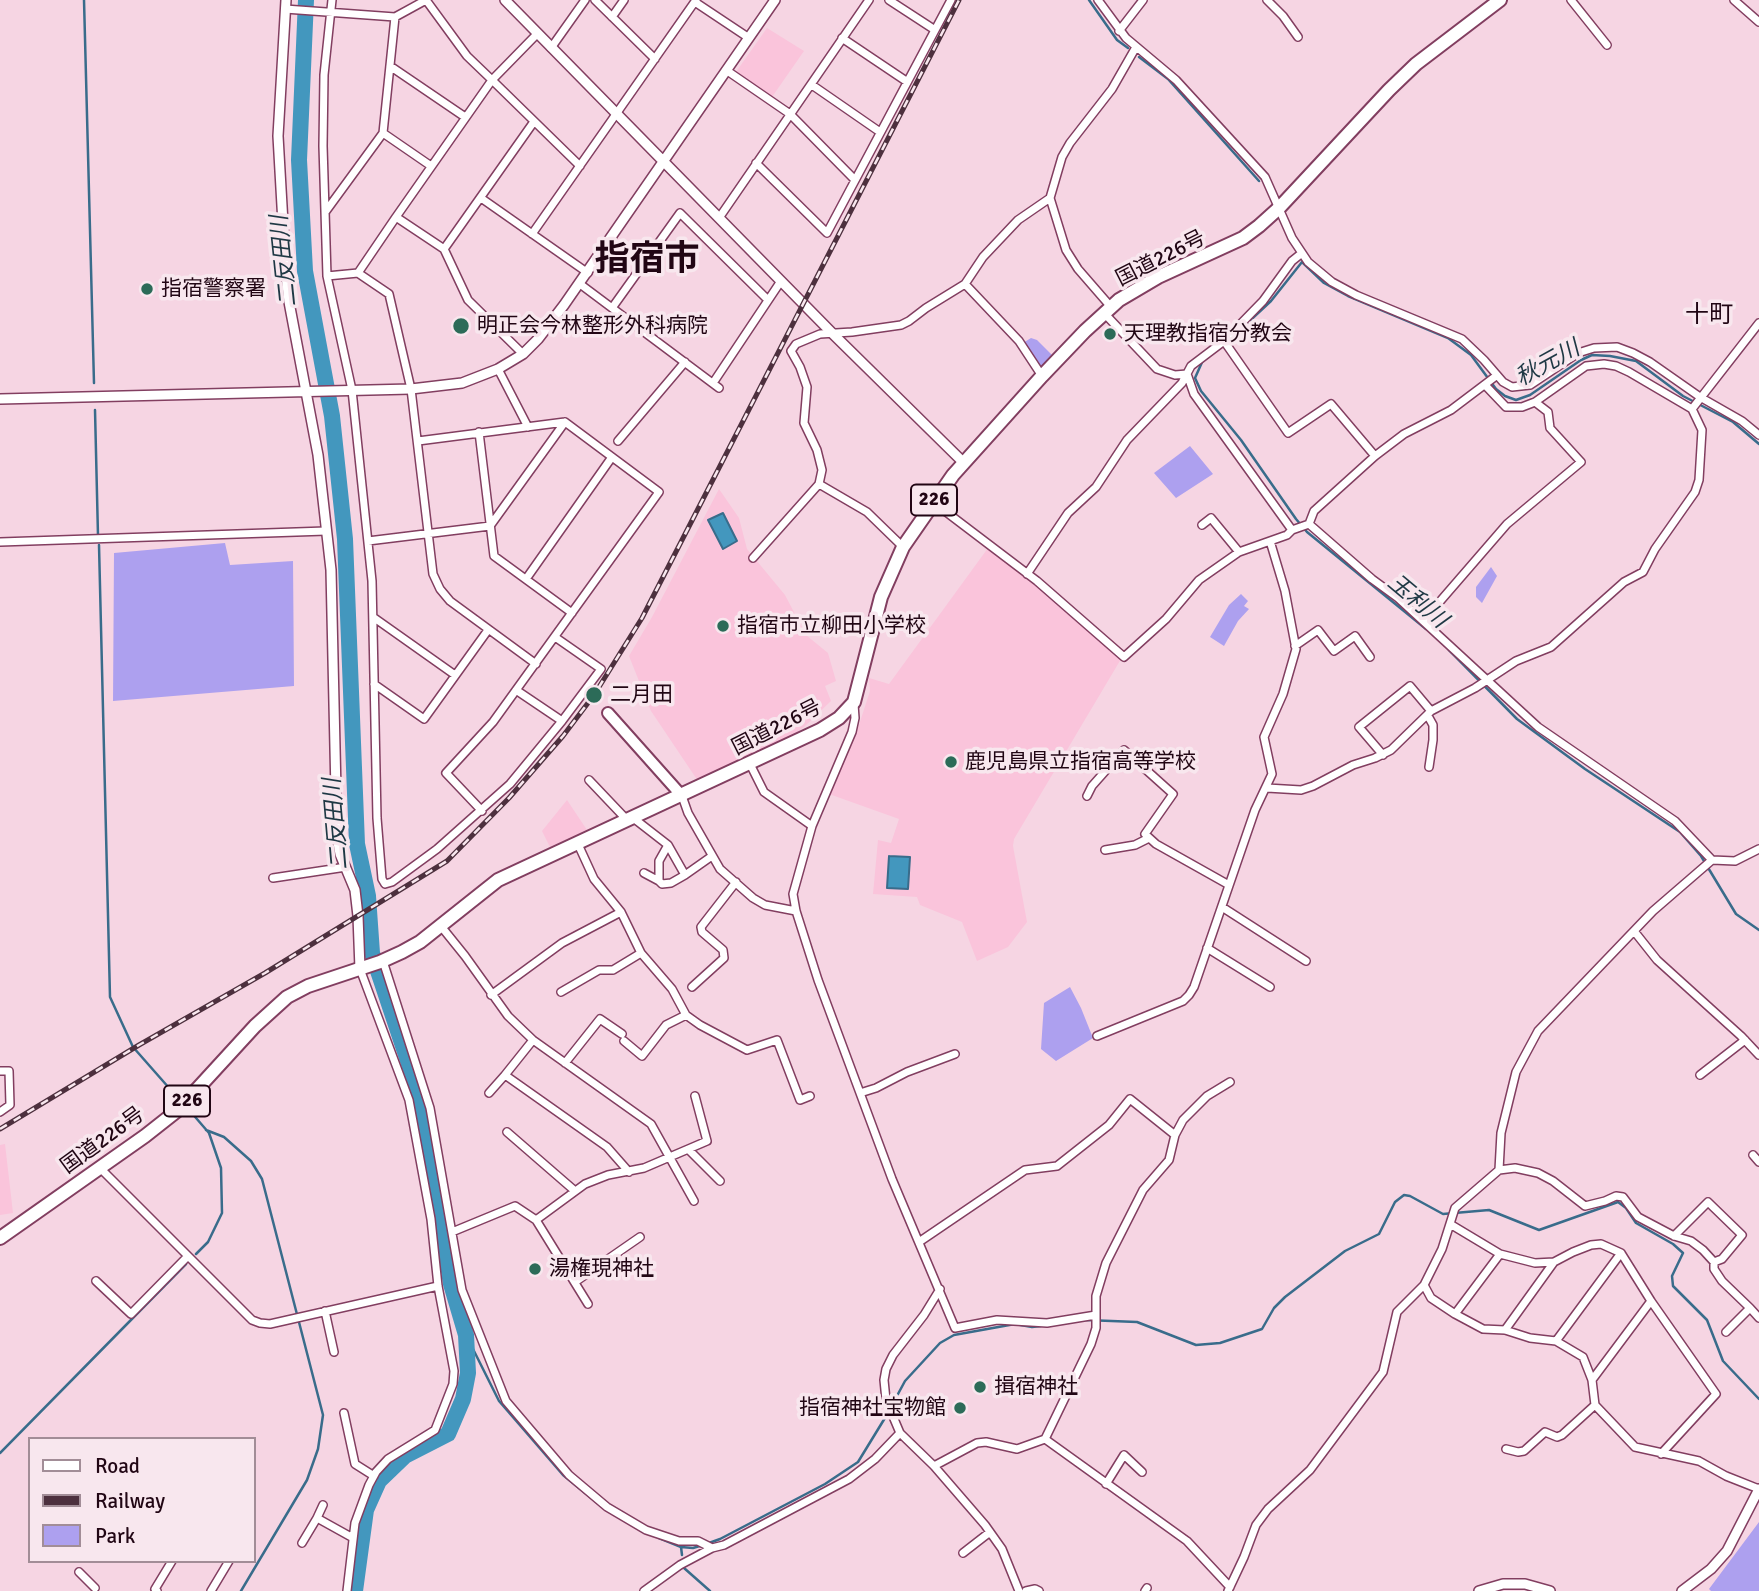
<!DOCTYPE html>
<meta charset="utf-8">
<style>
body{margin:0}
#map{position:relative;width:1759px;height:1591px;overflow:hidden;background:#f6d5e3;font-family:Signika,sans-serif}
canvas{display:block}
.legend{position:absolute;left:28px;top:1437px;width:228px;height:126px;box-sizing:border-box;background:#f8e7ee;border:2px solid #a28d97;margin:0;padding:9px 12px;list-style:none;font-size:21px;color:#210614}
.legend li{display:flex;align-items:center;gap:14px;height:35px}
.legend b{width:35px;border:2px solid #a28d97}
</style>
<div id="map">
<canvas width="1759" height="1591"></canvas>
<ul class="legend">
<li><b style="height:9px;background:#fff"></b>Road</li>
<li><b style="height:9px;background:#4d303e"></b>Railway</li>
<li><b style="height:19px;background:#ada0ef"></b>Park</li>
</ul>
</div>
<script>
const g = document.querySelector('canvas').getContext('2d');
g.lineJoin = 'round';
function fillPath(path, color) { g.fillStyle = color; g.fill(path, 'evenodd'); }
const shape = rows => new Path2D(rows.map(r => 'M' + r).join(''));
function strokePath(path, color, width, dash) { g.strokeStyle = color; g.lineWidth = width; g.lineCap = dash ? 'butt' : 'round'; g.setLineDash(dash || []); g.stroke(path); }
function write(font, color, halo, rows, align = 'center') {
  g.font = font + ' Signika,"Noto Sans JP",sans-serif'; g.lineWidth = 7; g.setLineDash([]); g.textBaseline = 'middle'; g.strokeStyle = halo; g.fillStyle = color; for (const [text, x, y, turn = 0] of rows) {
    g.save(); g.translate(x, y); g.rotate((+turn || 0) * Math.PI / 180); g.textAlign = isNaN(turn) ? turn : align; if (halo) g.strokeText(text, 0, 0); g.fillText(text, 0, 0); g.restore();
  }
}
const built = shape([
 [767,28,804,51,772,97,736,72],
 [719,489,739,518,747,549,785,595,806,635,828,653,836,681,825,686,831,701,804,727,788,738,698,781,651,711,629,656,652,617],
 [988,548,1035,582,1121,659,1014,839,1013,846,1027,922,1008,947,977,961,962,922,920,905,917,897,873,894,878,840,891,843,899,819,829,794,857,731,870,691,869,678,889,684],
 [567,800,587,830,550,847,542,831],
 [5,1144,13,1213,0,1215,0,1145]
]);
const green = shape([
 [1031,338,1037,340,1053,356,1041,370,1023,343],
 [1190,446,1213,474,1176,498,1154,473],
 [225,543,230,565,293,561,294,686,113,701,114,553],
 [1491,567,1497,576,1482,603,1476,597,1476,587],
 [1241,594,1248,601,1244,606,1249,609,1238,621,1224,646,1210,637,1229,605],
 [1070,987,1081,1008,1093,1038,1056,1061,1041,1049,1044,1003],
 [1759,1522,1759,1591,1711,1591,1709,1589]
]);
const water = shape([
 [723,513,737,541,723,549,708,520,723,513],
 [889,856,910,857,908,889,887,888,889,856]
]);
const stream = shape([
 [84,0,94,383],
 [1089,0,1117,40,1128,48],
 [1139,57,1168,79,1259,181],
 [1302,262,1324,283,1348,296,1448,338,1471,355,1496,389,1505,396,1516,400,1530,395,1581,360,1592,355,1610,356,1636,361,1683,396,1733,422,1759,444],
 [1228,341,1271,301,1302,262],
 [1203,360,1195,378,1201,391,1241,440,1296,519,1307,532,1426,629],
 [95,410,98,536],
 [99,545,110,997,133,1047,177,1097],
 [1449,650,1517,719,1585,769,1680,832,1701,856,1736,914,1759,930],
 [190,1111,209,1133,221,1168,222,1213,208,1242,196,1254],
 [206,1130,224,1137,251,1161,262,1179,323,1415,318,1449,307,1480,241,1591],
 [1086,1320,1137,1322,1196,1345,1220,1343,1262,1329,1274,1308,1285,1297,1345,1251,1379,1234,1395,1202,1404,1195,1410,1196,1443,1214,1489,1210,1539,1230,1618,1202,1626,1208,1636,1223,1673,1244,1683,1253,1672,1276,1673,1286,1707,1320,1723,1361,1759,1399],
 [466,1335,499,1401,563,1475,601,1506],
 [891,1407,905,1381,940,1343,954,1335,1015,1324,1032,1327,1041,1326],
 [0,1453,186,1264],
 [625,1521,640,1530],
 [659,1538,681,1547,682,1555],
 [709,1543,720,1539,825,1484,858,1462,888,1413],
 [681,1547,693,1548,703,1545],
 [684,1568,710,1591]
]);
const river = shape([
 [306,0,299,160,305,271,332,416,345,539,357,844,368,896,372,953,421,1100,451,1284,466,1335,468,1373,463,1399,448,1434,405,1456,379,1481,366,1510,355,1591]
]);
const minor = shape([
 [332,0,324,75,323,146,327,276,352,390,372,581,377,818,382,879,385,884,392,882,437,849,510,784,562,721,601,669,555,637],
 [595,0,655,59],
 [889,0,935,30],
 [1098,0,1126,38,1176,80,1265,177,1292,238,1308,262,1332,282,1356,295,1462,339,1484,360,1503,382,1512,387,1530,385,1578,353,1594,348,1617,347,1633,353,1650,362,1700,397,1742,421,1759,435],
 [1267,0,1283,16,1298,37],
 [1571,0,1607,45],
 [1734,0,1759,22],
 [695,2,749,38],
 [285,9,395,17,426,0],
 [612,17,624,0],
 [1119,31,1143,0],
 [537,34,492,80,580,166],
 [842,38,906,81],
 [551,48,585,0],
 [390,66,465,117],
 [726,70,790,114,855,180],
 [812,85,880,132],
 [383,133,431,166],
 [756,163,827,233,951,0],
 [481,198,588,273],
 [326,211,383,133,395,17],
 [396,217,492,80,467,56,426,0],
 [719,218,869,0],
 [532,234,696,0],
 [358,273,396,217,444,249],
 [327,276,358,273,389,294,411,389,433,574,440,589,450,601,536,664],
 [580,284,719,388],
 [965,284,1019,341,1042,376],
 [1111,307,1078,269,1066,250,1050,198,1062,157,1070,143,1112,89,1136,47],
 [612,308,680,213,768,300],
 [1104,313,1157,369,1175,375,1187,374],
 [1224,341,1288,433,1331,404,1375,456],
 [523,354,468,300,444,249,533,123],
 [498,369,528,427],
 [1187,374,1194,394,1292,530],
 [713,383,781,281],
 [1485,385,1506,407,1522,407,1535,402,1586,366,1604,364,1616,366,1629,372,1692,409],
 [479,432,494,556,572,613],
 [418,441,565,422,659,492,493,722,446,773,482,811],
 [618,441,685,362],
 [819,484,867,512,903,547],
 [933,502,1037,581,1124,657,1166,619,1199,580,1239,552,1287,535,1292,530,1309,524,1314,511,1375,456,1404,434,1451,410,1496,376],
 [1309,524,1372,579,1398,598,1538,727,1675,821,1712,860,1735,861,1759,849],
 [1202,525,1211,518,1239,552],
 [368,541,490,526,565,422],
 [0,542,326,531],
 [753,558,819,484,822,470,817,450,804,423,807,387,800,367,791,351,796,344,820,334,852,332,901,325,909,321,926,308,965,284,983,257,1018,220,1050,198],
 [1027,574,1068,513,1096,487,1127,440,1182,383,1191,366,1224,341,1263,301,1292,261,1302,253],
 [526,579,612,457],
 [373,617,455,675],
 [1423,621,1507,524,1581,462,1550,428,1548,412,1535,402],
 [1295,646,1318,630,1334,651,1355,636,1370,657],
 [374,684,424,719,488,630],
 [516,690,562,721],
 [854,704,855,718,852,732,812,826,793,894,796,911,818,980,892,1179,955,1328,997,1320,1047,1323,1096,1315],
 [1428,716,1433,725,1433,740,1429,767],
 [1383,755,1359,727,1410,686,1431,711],
 [750,764,764,792,812,826],
 [589,780,627,820],
 [1267,788,1301,790,1313,786,1353,765,1375,758,1391,750,1431,711,1475,688,1516,661,1551,647,1624,582,1643,572,1655,549,1695,492,1699,480,1702,430,1692,409,1759,323],
 [682,796,688,813,720,869,753,898,765,905,796,911],
 [1087,796,1092,786,1124,750,1173,794,1145,834,1156,844,1229,885],
 [632,817,668,845,685,875,712,856],
 [577,842,594,879,621,912,641,953,672,989,686,1015,700,1025,747,1050,777,1040,800,1100,810,1096],
 [668,845,659,861,659,881,662,884,671,883,685,875],
 [1105,850,1135,845,1149,838],
 [644,873,659,881],
 [273,878,346,867],
 [1222,907,1306,961],
 [440,925,465,956,508,1016,533,1040,651,1124,694,1201],
 [1634,931,1657,960,1741,1036,1759,1055],
 [1207,948,1270,987],
 [383,961,430,1108,462,1290,506,1401,569,1475,607,1507,646,1530,679,1541,698,1541,712,1548],
 [692,987,724,958,723,950,702,932,701,927,736,882],
 [561,992,599,970,613,970,641,953],
 [491,995,562,943,621,912],
 [1097,1036,1183,1001,1189,995,1194,987,1255,810,1272,774,1264,737,1283,694,1296,649,1285,591,1270,541],
 [533,1040,505,1075,607,1147,629,1172],
 [624,1041,642,1056,666,1025,686,1015],
 [565,1063,600,1019,622,1034],
 [0,1071,9,1071,10,1105,0,1112],
 [1700,1075,1745,1040],
 [489,1093,505,1075],
 [860,1093,876,1088,907,1072,955,1054],
 [507,1132,575,1191],
 [689,1150,720,1181],
 [1753,1155,1759,1162],
 [100,1168,252,1320,260,1323,270,1324,438,1286],
 [1499,1170,1501,1133,1516,1072,1538,1031,1653,911,1712,860],
 [536,1220,588,1304],
 [1450,1224,1500,1254,1535,1263,1554,1262,1573,1252,1591,1245,1601,1244,1621,1253,1651,1301,1592,1380],
 [452,1232,515,1206,536,1220,585,1184,608,1175,644,1168,707,1141,695,1096],
 [919,1242,1025,1170,1057,1166,1109,1125,1130,1099,1175,1135],
 [1714,1262,1714,1269,1722,1281,1750,1308,1726,1332],
 [96,1281,131,1314,188,1256],
 [575,1282,640,1237],
 [1424,1285,1431,1298,1455,1314,1483,1329,1505,1330,1530,1338,1556,1341,1583,1357,1592,1380,1595,1405,1635,1447,1699,1461,1726,1476,1759,1489],
 [1651,1301,1716,1394,1661,1454],
 [1750,1308,1759,1318],
 [325,1311,334,1352],
 [1455,1314,1500,1254],
 [1505,1330,1554,1262],
 [1556,1341,1621,1253],
 [344,1413,355,1464,374,1476],
 [900,1433,934,1466,985,1525,1002,1549,1019,1591],
 [1045,1439,1187,1541,1230,1587],
 [1506,1449,1518,1452,1524,1451,1545,1432,1557,1437,1562,1435,1595,1405],
 [934,1466,977,1443,986,1442,1017,1449,1045,1439,1091,1344,1096,1328,1096,1296,1106,1263,1143,1190,1169,1160,1175,1135,1183,1120,1207,1096,1230,1082],
 [1106,1484,1124,1455,1142,1472],
 [323,1505,317,1518,353,1538],
 [302,1543,317,1518],
 [963,1553,990,1532],
 [79,1572,95,1588],
 [157,1591,155,1589,172,1561],
 [211,1591,229,1561],
 [347,1591,355,1523,369,1485,376,1472,388,1459,435,1430,453,1384,454,1371,438,1286,431,1219,409,1100,360,969],
 [644,1591,680,1565,712,1548,724,1545,849,1479,875,1459,900,1433,886,1400,884,1380,886,1369,893,1355,924,1315,940,1289],
 [1026,1591,1035,1589,1039,1591],
 [1145,1591,1147,1588],
 [1228,1591,1244,1557,1256,1525,1268,1509,1310,1470,1383,1372,1397,1312,1424,1285,1442,1249,1455,1208,1499,1170,1515,1168,1538,1173,1553,1181,1585,1206,1605,1201,1616,1196,1623,1197,1638,1217,1674,1236,1691,1241,1703,1250,1714,1262,1722,1259,1742,1235,1708,1202,1674,1236]
]);
const tertiary = shape([
 [286,0,278,136,286,276,289,302,318,455,331,570,337,837,340,854,355,890,358,916,360,969],
 [505,0,833,334,964,463],
 [0,399,411,389,462,383,498,369,523,354,538,339,564,305,775,0],
 [1479,1591,1503,1584,1525,1584,1550,1591],
 [1682,1591,1711,1569,1727,1551,1759,1489]
]);
const secondary = shape([
 [608,713,682,796]
]);
const trunk = shape([
 [0,1238,145,1136,178,1110,255,1026,287,997,308,986,380,962,402,952,420,942,498,880,820,730,839,718,854,702,881,597,903,547,953,475,1042,376,1085,331,1119,300,1158,277,1243,238,1259,226,1279,208,1389,90,1416,64,1500,0]
]);
const rail = shape([
 [0,1129,139,1045,265,973,447,861,509,798,563,736,594,695,642,618,959,0]
]);
const markers = [
 [147,289,7,"#2c6b58"],
 [461,326,9,"#2c6b58"],
 [1110,334,7,"#2c6b58"],
 [723,626,7,"#2c6b58"],
 [594,695,9,"#2c6b58"],
 [951,762,7,"#2c6b58"],
 [535,1269,7,"#2c6b58"],
 [980,1387,7,"#2c6b58"],
 [960,1408,7,"#2c6b58"]
];
const shields = [
 [934,500,46],
 [187,1101,46]
];
const shieldNames = [
 ["226",934,500],
 ["226",187,1101]
];
const streetNames = [
 ["国道226号",1161,259,-27],
 ["国道226号",777,728,-27],
 ["国道226号",103,1141,-36]
];
const poiNames = [
 ["指宿警察署",161,289],
 ["明正会今林整形外科病院",477,326],
 ["天理教指宿分教会",1124,334],
 ["指宿市立柳田小学校",737,626],
 ["二月田",610,695],
 ["鹿児島県立指宿高等学校",965,762],
 ["湯権現神社",549,1269],
 ["揖宿神社",994,1387],
 ["指宿神社宝物館",946,1408,"right"]
];
const waterNames = [
 ["二反田川",285,261,-96],
 ["秋元川",1548,364,-29],
 ["玉利川",1417,602,40],
 ["二反田川",337,824,-95]
];
const quarterNames = [
 ["十町",1709,316]
];
const townNames = [
 ["指宿市",647,261]
];
fillPath(built, '#fac4db');
fillPath(green, '#ada0ef');
fillPath(water, '#4397be');
strokePath(water, '#396c8b', 2);
strokePath(stream, '#396c8b', 2.5);
strokePath(river, '#4397be', 16);
strokePath(minor, '#823e60', 10);
strokePath(tertiary, '#823e60', 12);
strokePath(secondary, '#823e60', 14);
strokePath(trunk, '#823e60', 16);
strokePath(minor, '#fff', 7);
strokePath(tertiary, '#fff', 9);
strokePath(secondary, '#fff', 10);
strokePath(trunk, '#fff', 12);
strokePath(rail, '#4d303e', 5);
strokePath(rail, '#f8e7ee', 2.5, [8]);
for (const [x, y, r, color] of markers) { const dot = new Path2D(); dot.arc(x, y, r, 0, 2 * Math.PI); g.fillStyle = color; g.fill(dot); strokePath(dot, '#f8e7ee', 2.5); }
for (const [x, y, w] of shields) { const box = new Path2D(); box.roundRect(x - w / 2, y - 15.5, w, 31, 5); g.fillStyle = '#f8e7ee'; g.fill(box); strokePath(box, '#210614', 2); }
write('bold 19px', '#210614', null, shieldNames);
write('21px', '#210614', '#f8e7ee', streetNames);
write('21px', '#210614', '#f8e7ee', poiNames, 'left');
write('italic 23px', '#1e3844', '#f8e7ee', waterNames);
write('24px', '#210614', '#f8e7ee', quarterNames);
write('bold 35px', '#210614', '#f8e7ee', townNames);
</script>
